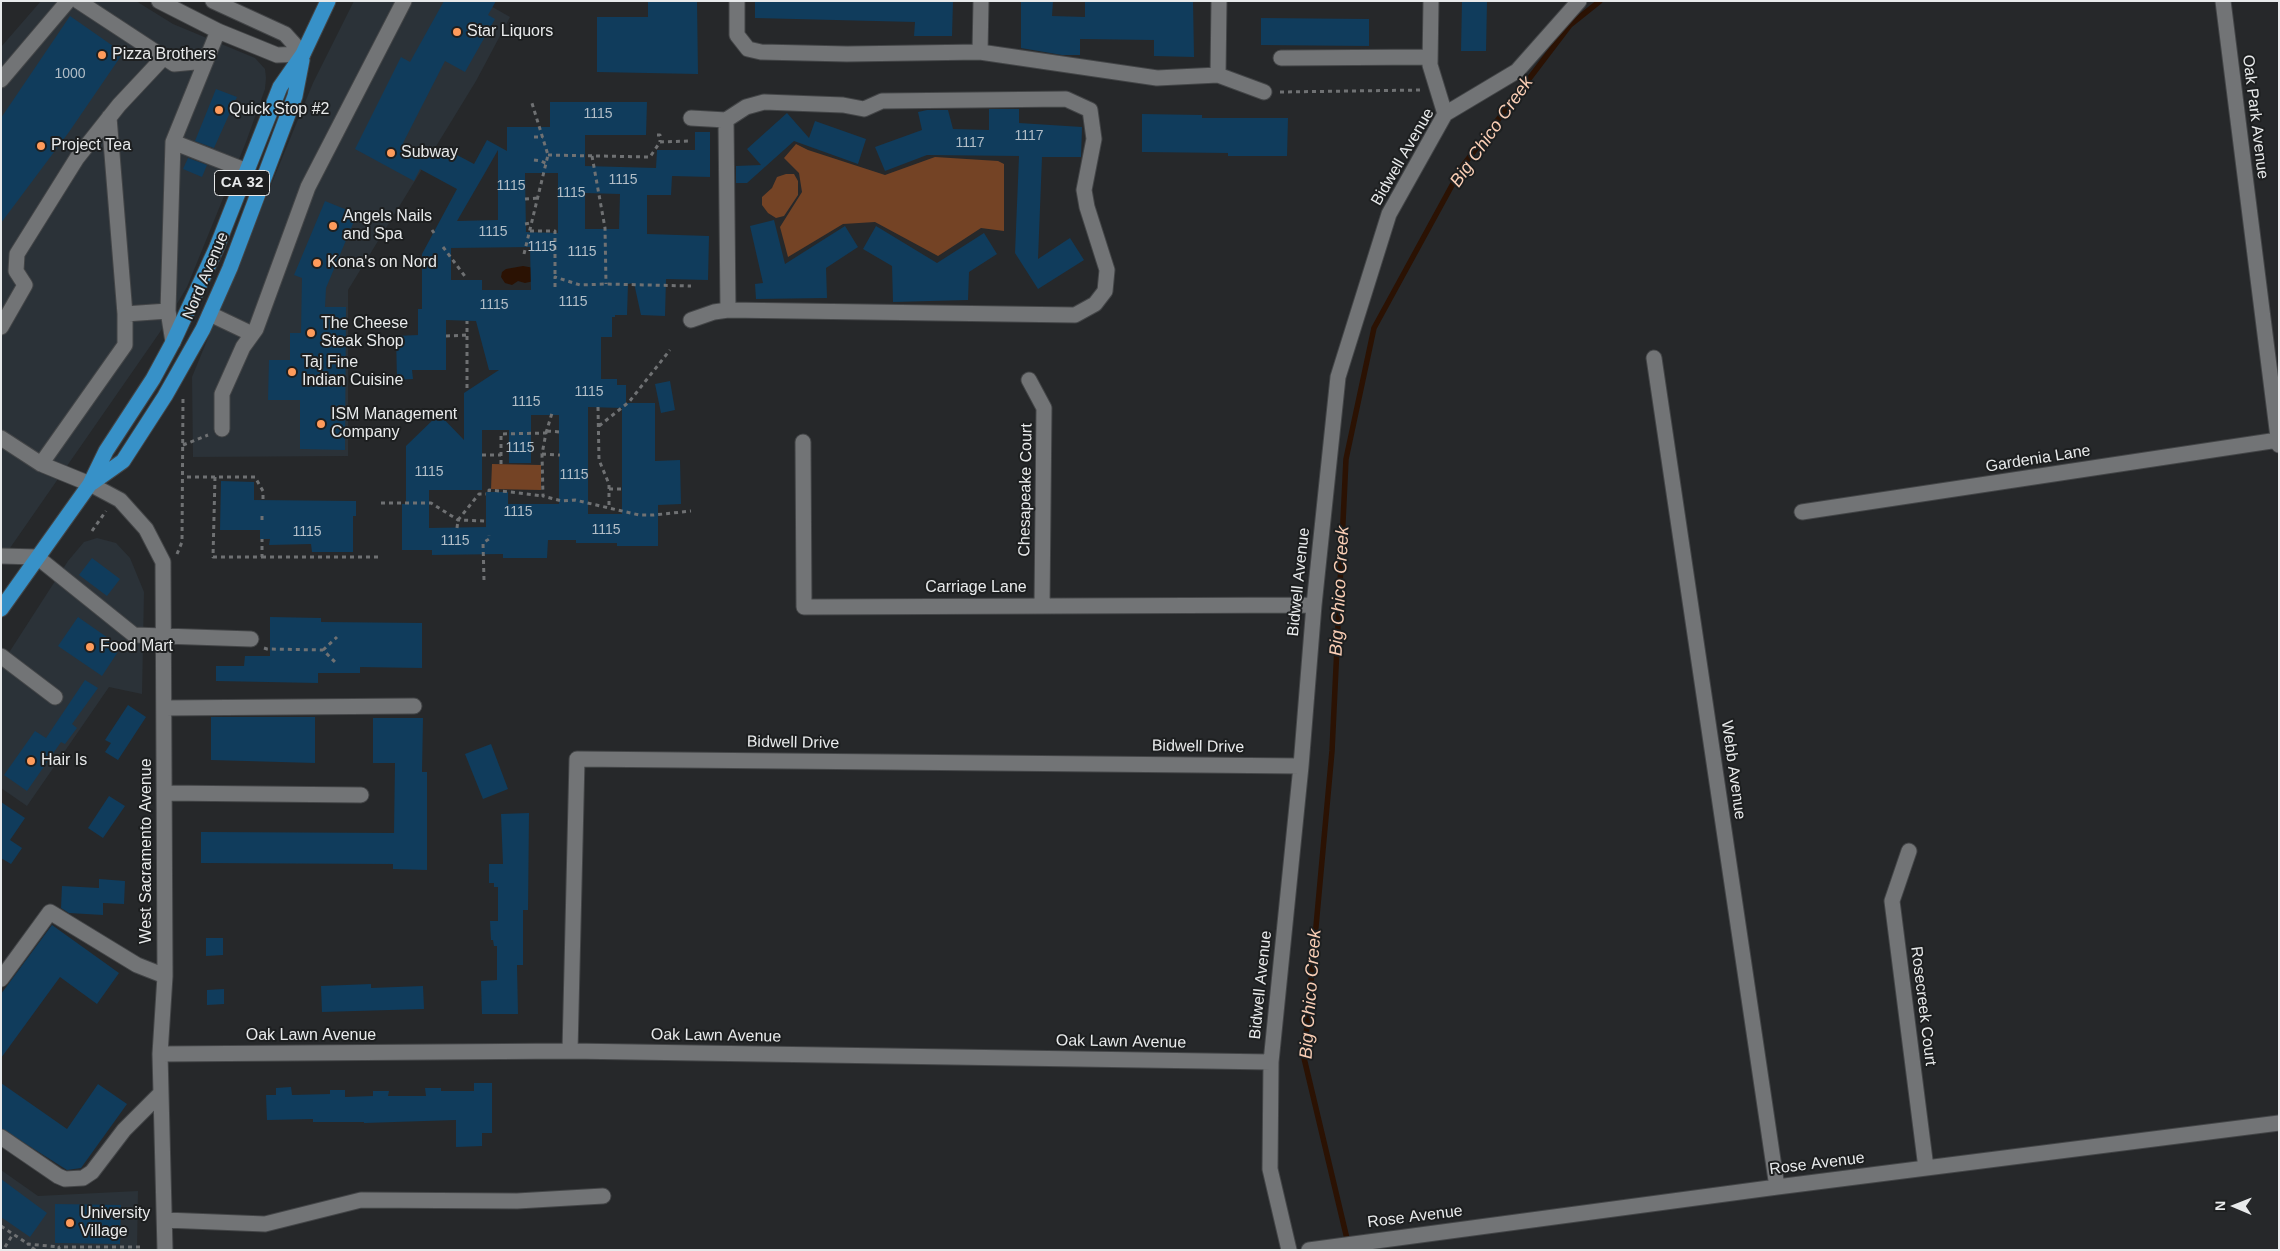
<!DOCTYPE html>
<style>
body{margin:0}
#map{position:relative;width:2280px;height:1251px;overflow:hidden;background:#26282a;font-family:Arial,sans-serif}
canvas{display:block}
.frame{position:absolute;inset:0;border:2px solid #e8eaeb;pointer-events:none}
.north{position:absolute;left:2210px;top:1181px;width:50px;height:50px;-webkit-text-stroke:4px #1d1f20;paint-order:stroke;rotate:271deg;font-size:14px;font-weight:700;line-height:20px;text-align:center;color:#e8eaeb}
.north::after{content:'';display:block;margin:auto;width:18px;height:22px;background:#e8eaeb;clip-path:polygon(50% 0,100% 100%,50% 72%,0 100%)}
</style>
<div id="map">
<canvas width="2280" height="1251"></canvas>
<div class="frame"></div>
<div class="north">N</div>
</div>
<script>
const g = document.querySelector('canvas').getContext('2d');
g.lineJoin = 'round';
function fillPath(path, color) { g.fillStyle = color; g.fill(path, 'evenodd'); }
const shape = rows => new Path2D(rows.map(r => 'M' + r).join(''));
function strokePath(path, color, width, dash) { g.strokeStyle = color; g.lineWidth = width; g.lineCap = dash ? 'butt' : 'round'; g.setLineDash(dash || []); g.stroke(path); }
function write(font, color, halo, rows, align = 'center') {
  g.font = font + ' Arial,sans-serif'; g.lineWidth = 4; g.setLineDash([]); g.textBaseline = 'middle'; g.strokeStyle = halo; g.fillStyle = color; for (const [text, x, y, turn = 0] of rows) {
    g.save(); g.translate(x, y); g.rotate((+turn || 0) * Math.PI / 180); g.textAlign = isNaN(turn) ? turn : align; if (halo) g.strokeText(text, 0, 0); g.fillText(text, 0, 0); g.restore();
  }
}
const built = shape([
 [41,1,136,1,173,24,255,58,265,69,266,78,265,89,246,142,187,287,160,332,1,561,1,47],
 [354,1,482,1,510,17,476,81,348,290,348,456,193,457,192,377,313,83],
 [97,538,116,543,130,558,144,592,142,694,109,687,27,806,1,788,1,665,68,561,84,542],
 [1,1170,38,1196,138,1191,137,1250,1,1250]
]);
const green = shape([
 [796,144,808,150,885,175,935,157,998,161,1004,164,1004,231,981,228,938,256,875,222,843,224,788,257,780,227,802,192,799,173,784,158],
 [786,174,794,174,798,181,798,195,784,216,776,218,768,213,762,205,762,197,772,188,777,177],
 [492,464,541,465,541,490,491,489]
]);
const water = shape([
 [523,266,534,268,534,281,525,283,518,281,512,285,505,283,501,277,502,272,506,269]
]);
const stream = shape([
 [1348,1243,1304,1058,1332,751,1346,459,1374,328,1462,167,1570,25,1600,1]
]);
const building = shape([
 [444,1,496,1,488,15,495,19,465,72,445,61,403,143,433,159,440,146,474,164,487,140,507,151,507,127,550,127,550,102,647,102,646,135,585,135,585,166,656,168,657,150,695,150,695,132,710,132,710,177,672,176,671,195,647,195,647,234,709,236,708,280,666,279,665,316,641,315,634,283,628,284,627,315,615,315,615,317,612,317,612,337,601,337,601,379,617,379,617,385,626,385,626,403,655,403,655,461,680,460,681,504,658,505,658,546,617,546,617,543,576,543,576,540,548,540,547,558,503,558,503,554,432,555,432,550,402,550,402,504,406,504,406,446,439,414,464,440,464,393,499,370,489,370,476,321,446,320,446,370,412,370,413,379,397,380,396,336,418,335,418,309,422,309,422,254,457,189,420,169,414,181,355,149,401,57,410,62],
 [498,150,498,220,457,221,486,171],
 [525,173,558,173,558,233,526,232],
 [585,193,620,194,619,229,585,229],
 [530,247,531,290,482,290,482,280,451,280,451,248],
 [588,407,622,408,622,514,588,514],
 [531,415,559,415,559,504,508,504,508,492,486,492,486,527,429,528,429,490,482,490,482,430,509,430,509,463,531,463],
 [648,1,697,1,698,74,597,72,597,17,648,17],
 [755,1,953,1,952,36,914,36,915,22,755,18],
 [1021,1,1053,1,1052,16,1085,17,1085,1,1193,1,1194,57,1154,56,1154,40,1080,39,1080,55,1062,55,1021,48],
 [1462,1,1487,1,1486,51,1461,51],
 [70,16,123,53,69,132,1,223,1,118],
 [1261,18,1369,19,1369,46,1261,45],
 [216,89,237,97,214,148,195,141],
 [989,109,1019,109,1019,123,1082,127,1081,157,1042,157,1038,259,1070,238,1084,260,1038,289,1015,253,1019,156,927,155,885,171,875,147,922,130,918,112,927,110,948,110,953,129,989,130],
 [787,113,809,138,815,121,866,139,858,164,794,141,747,183,736,183,736,166,761,165,747,149],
 [1142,114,1202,115,1202,118,1288,118,1287,156,1228,156,1228,153,1142,152],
 [188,158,207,165,202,177,183,169],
 [325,201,357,214,326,288,325,307,346,307,345,450,300,449,300,400,268,400,269,360,290,360,290,333,301,333,302,278,294,275],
 [774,220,785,264,845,226,858,247,826,268,827,298,756,299,755,284,763,283,750,226],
 [876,226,937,263,984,233,997,254,969,272,968,300,893,302,892,266,863,249],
 [670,381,675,410,661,413,655,384],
 [221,481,254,482,254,500,356,501,356,516,353,516,353,552,312,552,311,544,269,545,270,539,260,539,260,530,220,530],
 [92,558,120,579,107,596,79,575],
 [78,617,121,647,102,676,58,646],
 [270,617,321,618,321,622,422,623,422,668,360,667,360,673,318,673,318,683,216,681,216,666,244,666,245,656,270,656],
 [85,680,98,688,72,724,77,728,65,744,61,742,27,791,4,775,35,731,46,738],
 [128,705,146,717,118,760,105,752,111,743,105,740],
 [211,717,315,717,315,763,211,760],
 [373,718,423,718,422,772,427,772,427,870,393,869,393,864,201,863,201,832,394,833,395,763,373,763],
 [491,744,508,789,483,799,465,754],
 [109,796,125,806,103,838,88,828],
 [1,802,25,818,10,840,22,848,11,864,1,858],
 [529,813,528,910,523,910,523,965,517,965,518,1014,482,1014,481,981,497,980,497,946,494,946,493,940,491,940,490,921,498,921,498,887,494,887,494,883,489,883,489,864,503,864,501,814],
 [99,879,125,881,124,904,103,903,103,915,69,913,61,908,62,886,99,888],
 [52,925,119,973,97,1004,60,977,1,1058,1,994],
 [206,938,223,938,223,955,206,956],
 [371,984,371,988,423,986,424,1009,322,1012,321,986],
 [224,989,224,1004,207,1005,207,990],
 [1,1083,67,1129,98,1084,127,1104,81,1168,67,1170,1,1128],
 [474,1083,492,1083,492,1133,482,1133,482,1146,456,1147,456,1120,364,1123,364,1122,313,1122,313,1119,267,1120,266,1095,276,1095,276,1088,291,1087,292,1095,330,1094,330,1090,345,1090,345,1097,373,1096,373,1091,389,1091,388,1096,426,1096,425,1088,441,1088,441,1091,474,1091],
 [1,1179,47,1213,30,1237,1,1217],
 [55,1204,121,1205,120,1244,55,1243]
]);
const path = shape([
 [1280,92,1421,90],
 [657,135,660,135,660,142],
 [534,137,543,137],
 [548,155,650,157,660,142,691,141],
 [592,156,605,228,606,284],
 [534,160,541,161,547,164],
 [525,199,538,198],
 [525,224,531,223],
 [432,230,434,233],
 [530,231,555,231,555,277],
 [443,247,467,279],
 [524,254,548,155,531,100],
 [555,287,555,277,580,285,606,284,691,286],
 [446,336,468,335],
 [467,388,467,321],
 [598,407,599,460,609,484,609,508],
 [599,426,629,402,670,350],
 [547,431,560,432],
 [546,433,552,413],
 [183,445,208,435],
 [542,454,560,455],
 [482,455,501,455],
 [501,464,501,434,546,433,542,454,543,496,562,501,575,500,639,515,654,515,691,511],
 [187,477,255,477,263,491,263,500],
 [215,477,213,557,262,557,262,539],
 [609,489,622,489],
 [489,492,489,490,511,492,543,496],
 [381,503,431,503,458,520,486,521],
 [262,520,262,515],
 [457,528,458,520,479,494,486,494],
 [92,531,106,511],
 [177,554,182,542,183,398],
 [262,557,380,557],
 [484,580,483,543,489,539,489,535],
 [264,648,267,649,323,650,337,664],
 [323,650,337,637],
 [1,1226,28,1244],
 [5,1247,13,1234],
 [35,1250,28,1244,59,1247],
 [59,1250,59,1247,142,1247]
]);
const minor = shape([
 [78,1,174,64,206,61],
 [159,1,218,31,277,55,303,54],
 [213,1,285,34,303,54],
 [737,1,737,35,748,49,761,52,847,54,980,52,1157,78,1218,75,1219,1],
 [1431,1,1430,65,1445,114],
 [2223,1,2279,445],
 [980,52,981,1],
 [1281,58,1430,57],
 [1218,75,1264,92],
 [1,80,68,1],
 [691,118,726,120],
 [173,142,247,171],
 [125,314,168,311],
 [210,314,252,334],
 [691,320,714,312,728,310,1075,315,1095,304,1105,291,1107,270,1087,207,1084,190,1094,139,1090,110,1066,99,882,101,864,109,843,105,764,102,746,107,726,120,728,310],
 [1,327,25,285,16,271,17,254,77,158,119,105,164,57],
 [173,342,168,311,173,142,218,31],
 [1654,358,1777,1187],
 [1029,380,1044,408,1042,605],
 [222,429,222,394,243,347,256,329,308,187,404,1],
 [1,438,41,464,90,484,120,500,146,529,163,562,165,976,160,1054,165,1250],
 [803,442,804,607,1314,605],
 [41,464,125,345,125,314,109,117],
 [1802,512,2278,440],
 [1,556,37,557,134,635,251,639],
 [1,656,55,697],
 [164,708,414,706],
 [164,793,361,795],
 [1909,851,1892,901,1926,1168],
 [1,979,50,912,137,965,165,976],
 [570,1051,577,759,1301,766],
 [160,1054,570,1051,1271,1062],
 [1,1137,58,1176,65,1179,83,1178,92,1172,124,1130,161,1093],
 [165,1220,265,1224,361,1200,517,1201,603,1196],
 [1289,1250,1270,1169,1271,1062,1301,766,1314,605,1338,377,1389,214,1445,114,1517,71,1579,1],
 [1309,1250,1777,1187,2279,1123]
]);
const major = shape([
 [92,483,123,461,165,396,203,329,230,268,295,96,302,60],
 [1,609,90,484,106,451,153,379,173,342,216,249,280,87,303,54,328,1]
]);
const markers = [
 [457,32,5,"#ff9b5b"],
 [102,55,5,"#ff9b5b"],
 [219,110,5,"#ff9b5b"],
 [41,146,5,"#ff9b5b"],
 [391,153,5,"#ff9b5b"],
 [333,226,5,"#ff9b5b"],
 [317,263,5,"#ff9b5b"],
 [311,333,5,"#ff9b5b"],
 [292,372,5,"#ff9b5b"],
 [321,424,5,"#ff9b5b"],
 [90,647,5,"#ff9b5b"],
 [31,761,5,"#ff9b5b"],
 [70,1223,5,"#ff9b5b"]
];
const numberNames = [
 ["1000",70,74],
 ["1115",598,114],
 ["1117",1029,136],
 ["1117",970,143],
 ["1115",623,180],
 ["1115",511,186],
 ["1115",571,193],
 ["1115",493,232],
 ["1115",542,247],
 ["1115",582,252],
 ["1115",573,302],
 ["1115",494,305],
 ["1115",589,392],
 ["1115",526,402],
 ["1115",520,448],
 ["1115",429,472],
 ["1115",574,475],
 ["1115",518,512],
 ["1115",606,530],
 ["1115",307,532],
 ["1115",455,541]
];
const shields = [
 [242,183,55]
];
const shieldNames = [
 ["CA 32",242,183]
];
const poiNames = [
 ["Star Liquors",467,32],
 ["Pizza Brothers",112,55],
 ["Quick Stop #2",229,110],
 ["Project Tea",51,146],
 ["Subway",401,153],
 ["Angels Nails",343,217],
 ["and Spa",343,235],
 ["Kona's on Nord",327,263],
 ["The Cheese",321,324],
 ["Steak Shop",321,342],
 ["Taj Fine",302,363],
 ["Indian Cuisine",302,381],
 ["ISM Management",331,415],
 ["Company",331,433],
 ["Food Mart",100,647],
 ["Hair Is",41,761],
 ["University",80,1214],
 ["Village",80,1232]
];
const streetNames = [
 ["Oak Park Avenue",2255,117,83],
 ["Bidwell Avenue",1403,157,-60],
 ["Nord Avenue",206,276,-67],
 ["Gardenia Lane",2038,459,-9],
 ["Chesapeake Court",1026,490,-89],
 ["Bidwell Avenue",1299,582,-84],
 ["Carriage Lane",976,588],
 ["Bidwell Drive",793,743,1],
 ["Bidwell Drive",1198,747,1],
 ["Webb Avenue",1733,770,82],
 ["West Sacramento Avenue",147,851,-90],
 ["Bidwell Avenue",1261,985,-84],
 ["Rosecreek Court",1923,1006,83],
 ["Oak Lawn Avenue",311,1036],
 ["Oak Lawn Avenue",716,1036,1],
 ["Oak Lawn Avenue",1121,1042,1],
 ["Rose Avenue",1817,1164,-7],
 ["Rose Avenue",1415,1217,-7]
];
const waterNames = [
 ["Big Chico Creek",1492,132,-55],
 ["Big Chico Creek",1340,591,-87],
 ["Big Chico Creek",1311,994,-86]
];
fillPath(built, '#2b3238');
fillPath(green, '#744325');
fillPath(water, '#2b1203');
strokePath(stream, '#2b1203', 5.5);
fillPath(building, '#103c5c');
strokePath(minor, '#434547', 17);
strokePath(major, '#434547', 17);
strokePath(path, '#6f7173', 3, [4, 4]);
strokePath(minor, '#727476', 15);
strokePath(major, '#3791c8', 15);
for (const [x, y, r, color] of markers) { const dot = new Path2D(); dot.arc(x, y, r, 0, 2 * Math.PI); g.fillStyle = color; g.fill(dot); strokePath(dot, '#1d1f20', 2); }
write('14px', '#b2bec7', null, numberNames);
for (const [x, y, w] of shields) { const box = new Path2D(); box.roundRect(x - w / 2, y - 12.5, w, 25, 4); g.fillStyle = '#1d1f20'; g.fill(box); strokePath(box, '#e8eaeb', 1); }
write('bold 15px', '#e8eaeb', null, shieldNames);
write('16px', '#e8eaeb', '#1d1f20', poiNames, 'left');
write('16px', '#e8eaeb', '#1d1f20', streetNames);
write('italic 18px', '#faceb5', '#1d1f20', waterNames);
</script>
